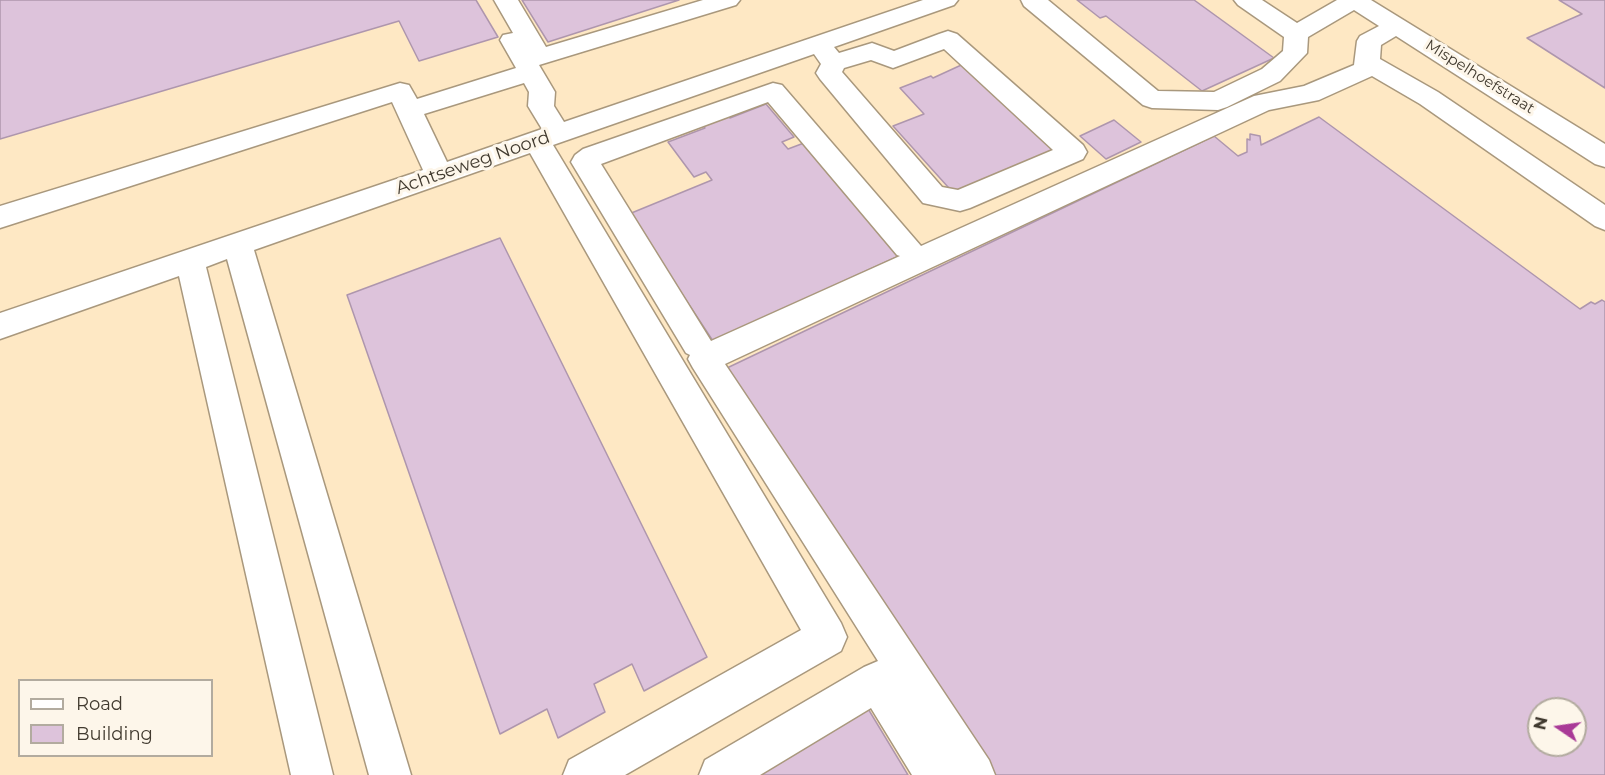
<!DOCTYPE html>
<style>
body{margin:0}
#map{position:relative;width:1605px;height:775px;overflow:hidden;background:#fdf6ea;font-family:Montserrat,sans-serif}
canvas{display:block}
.legend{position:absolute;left:18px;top:679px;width:195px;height:78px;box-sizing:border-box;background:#fdf6ea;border:2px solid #b2ab9f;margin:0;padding:8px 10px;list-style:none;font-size:18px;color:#413a2f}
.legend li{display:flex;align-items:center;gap:12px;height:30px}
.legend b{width:30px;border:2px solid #b2ab9f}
.north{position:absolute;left:1527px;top:697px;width:60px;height:60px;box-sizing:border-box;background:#fdf6ea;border:2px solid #b2ab9f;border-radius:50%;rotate:283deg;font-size:16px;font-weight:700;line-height:24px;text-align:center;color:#413a2f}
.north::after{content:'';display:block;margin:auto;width:21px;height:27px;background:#a93a97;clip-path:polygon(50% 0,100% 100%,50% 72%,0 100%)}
</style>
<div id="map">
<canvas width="1605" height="775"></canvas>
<ul class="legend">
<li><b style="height:8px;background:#fff"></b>Road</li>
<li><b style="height:16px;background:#ddc3db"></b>Building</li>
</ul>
<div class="north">N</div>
</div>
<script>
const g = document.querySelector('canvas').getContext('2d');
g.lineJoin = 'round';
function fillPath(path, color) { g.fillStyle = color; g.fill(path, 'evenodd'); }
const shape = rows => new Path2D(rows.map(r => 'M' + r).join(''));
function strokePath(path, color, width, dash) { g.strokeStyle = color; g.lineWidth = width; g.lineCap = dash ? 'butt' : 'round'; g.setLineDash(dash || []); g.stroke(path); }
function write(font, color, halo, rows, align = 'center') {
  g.font = font + ' Montserrat,sans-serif'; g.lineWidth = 6; g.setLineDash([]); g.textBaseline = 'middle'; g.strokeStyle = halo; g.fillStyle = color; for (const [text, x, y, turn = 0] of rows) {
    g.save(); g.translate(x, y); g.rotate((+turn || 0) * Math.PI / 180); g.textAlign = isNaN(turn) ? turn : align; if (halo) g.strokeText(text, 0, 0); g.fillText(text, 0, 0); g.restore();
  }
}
const built = shape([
 [0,0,1605,0,1605,775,0,775],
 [20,680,212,680,212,756,20,756],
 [1539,709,1575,709,1575,745,1539,745]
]);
const building = shape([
 [0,0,476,0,498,37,419,61,399,21,0,139,0,0],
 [522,0,679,0,548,42,522,0],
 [1077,0,1194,0,1274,58,1202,91,1106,16,1100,18,1077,0],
 [1559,0,1605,0,1605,88,1527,38,1582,14,1559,0],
 [970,61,1062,152,957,197,893,126,924,114,900,88,931,76,933,78,970,61],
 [766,104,794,137,782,142,788,149,804,143,901,255,713,341,629,214,712,180,706,172,694,177,668,142,705,128,701,123,727,114,730,118,766,104],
 [1319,117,1580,309,1591,302,1595,304,1602,300,1605,302,1605,775,994,775,727,368,1214,136,1238,156,1247,152,1247,139,1250,140,1250,134,1260,136,1261,145,1319,117],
 [1539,709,1575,709,1575,745,1539,745,1539,709],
 [1114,120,1141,142,1106,159,1080,136,1114,120],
 [500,238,707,657,644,691,632,664,594,684,605,712,558,738,547,709,500,734,347,295,500,238],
 [867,707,908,775,758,775,867,707]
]);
const minor = shape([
 [494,0,518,0,546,47,703,0,740,0,736,5,539,65,555,92,554,106,564,122,923,0,958,0,954,5,834,47,839,53,872,43,894,51,939,34,948,31,957,34,1083,145,1087,152,1083,159,970,208,960,211,923,203,820,79,816,73,821,64,814,54,553,145,841,623,847,637,841,651,625,775,563,775,569,760,801,630,530,153,254,250,411,775,369,775,227,259,206,267,333,775,291,775,179,276,0,339,0,313,423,170,392,102,0,228,0,206,400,83,409,85,417,99,516,68,500,40,503,35,513,33,494,0],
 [944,49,1053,150,958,190,942,187,842,72,844,68,871,60,893,68,944,49],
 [524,83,529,92,528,106,542,129,447,162,424,114,524,83],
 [1021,0,1048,0,1158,91,1214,92,1262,69,1283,51,1284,37,1238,5,1234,0,1262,0,1297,23,1337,0,1371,0,1605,144,1605,167,1595,164,1396,36,1381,45,1380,59,1438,92,1605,205,1605,230,1595,226,1420,104,1372,76,1319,100,1269,110,725,364,989,760,995,775,912,775,871,708,760,775,699,775,705,760,864,667,878,661,693,368,688,359,690,355,686,353,571,162,575,155,583,149,773,83,782,85,921,246,1254,96,1304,86,1354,65,1357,41,1360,36,1379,26,1354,10,1308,37,1307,53,1280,81,1227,107,1218,110,1152,108,1143,105,1024,6,1021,0],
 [768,102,897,255,900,256,711,341,601,164,768,102]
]);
const farStreetnames = [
 ["Mispelhoefstraat",1480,77,32]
];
const streetNames = [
 ["Achtseweg Noord",473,163,-19]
];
fillPath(built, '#fee8c4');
fillPath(building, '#ddc3db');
strokePath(building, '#ae96ad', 1.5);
strokePath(minor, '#a9987d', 3);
fillPath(minor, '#fff');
write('15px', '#413a2f', '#fdf6ea', farStreetnames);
write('18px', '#413a2f', '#fdf6ea', streetNames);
</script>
